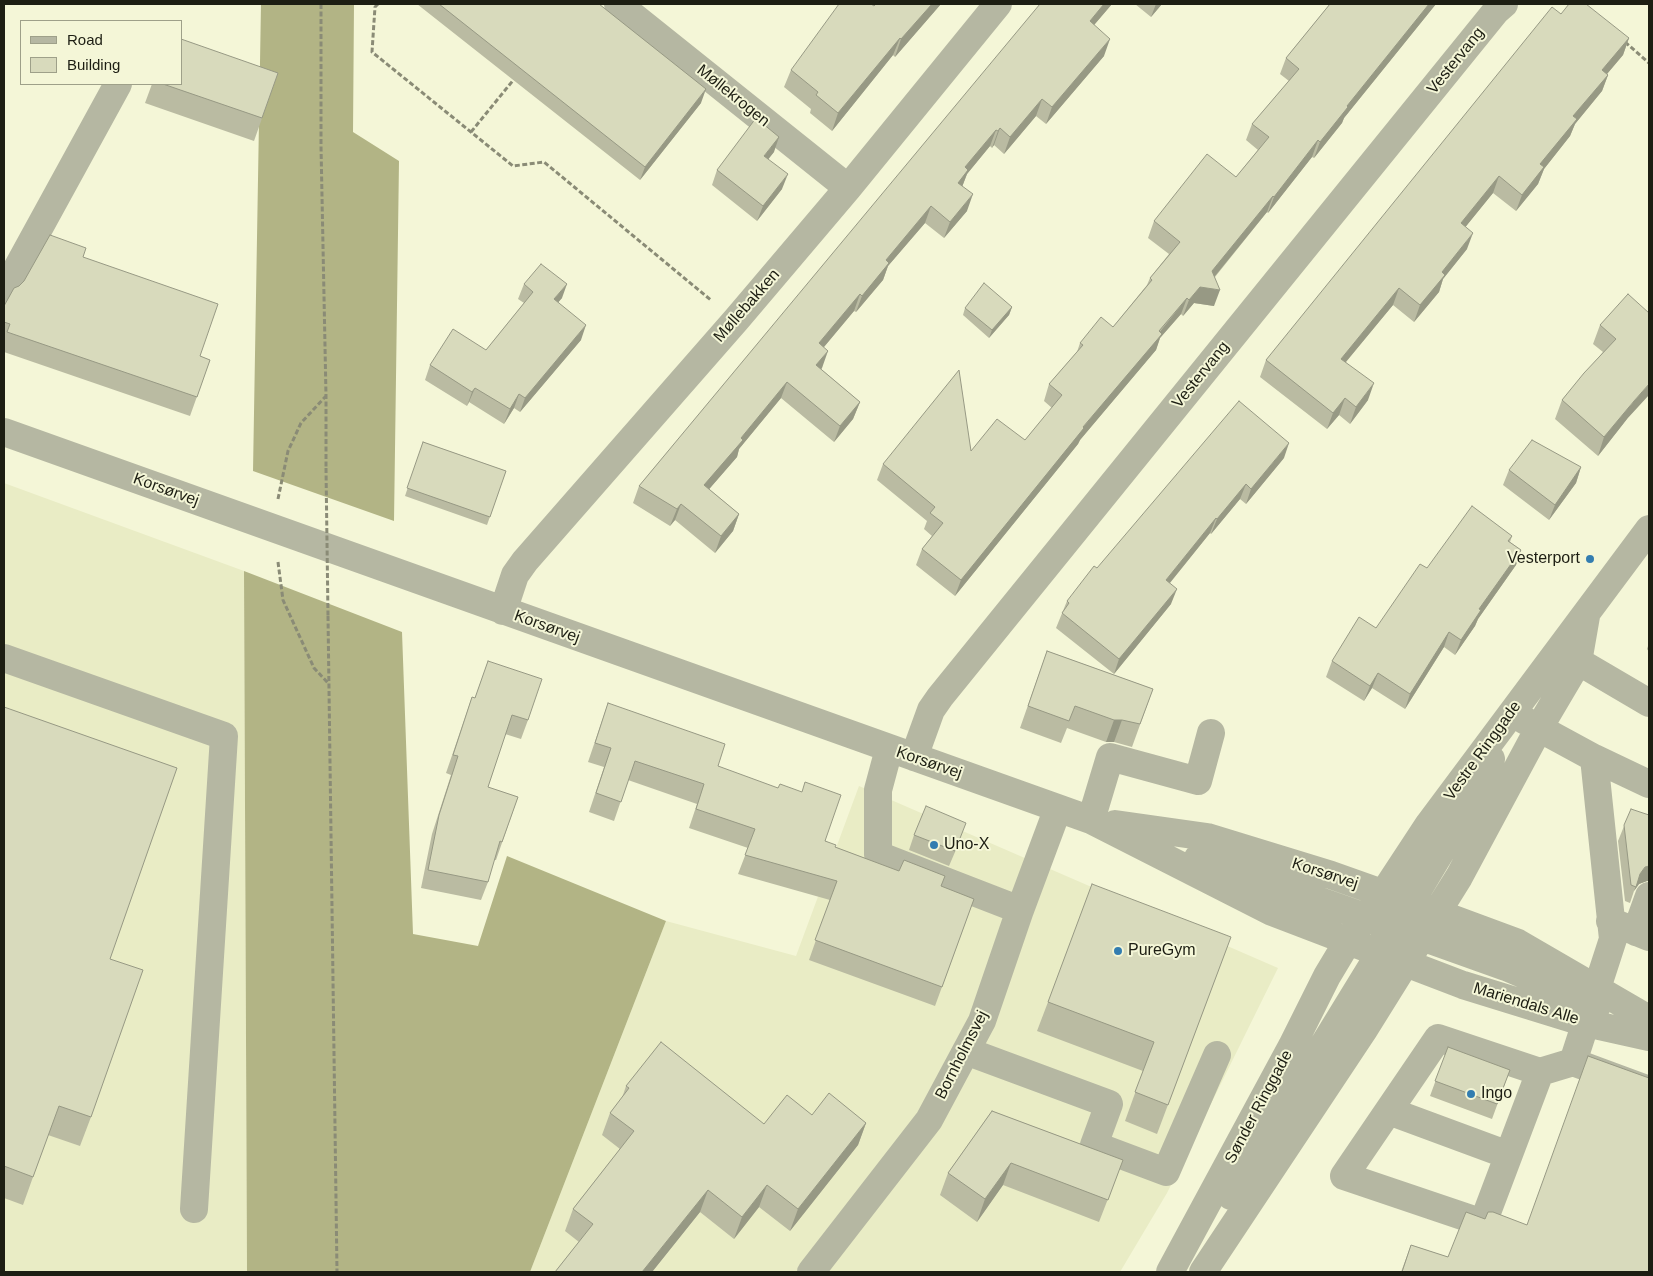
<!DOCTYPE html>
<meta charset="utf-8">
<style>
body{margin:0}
#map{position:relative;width:1653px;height:1276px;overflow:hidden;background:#f4f6d7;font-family:Arial,sans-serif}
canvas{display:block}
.frame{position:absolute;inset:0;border:5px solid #1d1e13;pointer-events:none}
.legend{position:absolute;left:20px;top:20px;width:162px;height:65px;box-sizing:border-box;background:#f4f6d7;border:1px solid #9ea089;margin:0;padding:6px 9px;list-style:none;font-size:15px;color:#1d1e13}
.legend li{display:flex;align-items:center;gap:10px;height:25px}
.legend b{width:25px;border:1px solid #9ea089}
</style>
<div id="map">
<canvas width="1653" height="1276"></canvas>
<div class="frame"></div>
<ul class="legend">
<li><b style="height:6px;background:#b5b7a2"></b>Road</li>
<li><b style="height:14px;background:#d8dabc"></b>Building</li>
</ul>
</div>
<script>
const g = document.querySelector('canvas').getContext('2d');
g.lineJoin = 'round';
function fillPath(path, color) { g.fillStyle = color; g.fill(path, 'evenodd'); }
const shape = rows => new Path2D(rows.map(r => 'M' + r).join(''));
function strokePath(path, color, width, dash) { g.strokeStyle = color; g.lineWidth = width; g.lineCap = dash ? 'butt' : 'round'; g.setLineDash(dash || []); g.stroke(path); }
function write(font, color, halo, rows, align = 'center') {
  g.font = font + ' Arial,sans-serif'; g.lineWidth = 4; g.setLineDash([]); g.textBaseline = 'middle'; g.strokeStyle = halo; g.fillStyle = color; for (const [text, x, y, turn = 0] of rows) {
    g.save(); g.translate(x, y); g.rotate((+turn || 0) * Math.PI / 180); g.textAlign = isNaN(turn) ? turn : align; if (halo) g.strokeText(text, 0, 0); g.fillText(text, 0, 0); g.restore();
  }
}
const built = shape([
 [4,483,244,571,247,1272,4,1272],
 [859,786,1278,968,1167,1193,1120,1272,530,1272,666,921,796,956]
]);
const forest = shape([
 [261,4,354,4,353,132,399,161,394,521,253,471],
 [244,571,402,632,413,934,478,946,507,856,666,921,530,1272,247,1272]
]);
const path = shape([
 [321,4,321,146,326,396,326,468],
 [378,4,375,7,372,52,513,166,544,162,712,301],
 [1625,42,1649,63],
 [471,132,515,78],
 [278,499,288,451,301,423,326,396],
 [278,562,283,600,314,668,328,683],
 [328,616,337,1272]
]);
const minor = shape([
 [618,4,848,188],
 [4,292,118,84],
 [4,432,1091,820,1272,912,1463,985,1586,1023,1649,1037],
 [503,611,515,575,525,561,736,320,848,188,998,4],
 [1564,653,1649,703],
 [4,658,224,736,194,1209],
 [1524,720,1594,758,1613,939,1573,1062],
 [889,749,878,790,878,855,1020,910],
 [914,757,931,710,940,697,1496,11,1504,4],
 [1594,758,1649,784],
 [1091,820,1110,757,1198,781,1211,733],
 [1115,824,1207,837,1331,875,1410,903,1518,943,1649,1019],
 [1198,858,1365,917,1382,922],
 [1404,919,1410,903,1473,798,1491,759],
 [1610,921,1649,937],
 [1636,932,1649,896],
 [1403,935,1422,937,1506,967,1597,1006],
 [966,1051,1109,1104,1094,1145,1166,1172,1217,1055],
 [1540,1072,1483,1223,1344,1176,1438,1038,1540,1072,1573,1062,1649,1090],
 [1389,1111,1508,1155],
 [1231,1196,1380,953,1385,935,1386,923,1383,894],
 [811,1272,929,1120,982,1021,1020,910,1058,808],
 [1170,1272,1292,1046,1327,976,1348,941,1383,894,1429,824,1649,529],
 [1203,1272,1363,1031,1459,877,1539,728,1578,662,1586,616]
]);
const pathBridge = shape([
 [326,468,328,616]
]);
const wall = shape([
 [417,4,599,4,701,103,640,180],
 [941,4,895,57,893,55,832,131,810,113,811,109,784,87,791,70,874,6],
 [1043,4,1112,4,1094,25,1104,56,1046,124,1036,116,1004,154,994,145,992,148,990,146,967,174,962,187,967,211,944,238,925,223,888,266,883,280,856,312,854,311,824,347,822,368,821,369,860,402,853,419,834,442,781,398,739,449,737,457,709,489,739,514,733,531,715,553,675,520,670,526,633,503,639,486],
 [1135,4,1162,4,1151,17],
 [1330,4,1436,4,1344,118,1342,123,1314,158,1312,157,1268,213,1267,212,1215,277,1214,306,1194,303,1183,316,1181,314,1160,338,1156,350,1080,440,1078,444,955,596,916,565,922,549,932,536,924,529,927,521,877,480,883,464,971,451,1025,440,1052,408,1044,401,1049,384,1077,352,1080,343,1113,327,1147,285,1150,278,1169,254,1148,238,1154,221,1236,177,1258,150,1246,140,1252,124,1289,81,1280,74,1286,58],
 [1561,14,1629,38,1623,55,1607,74,1608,75,1602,91,1575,124,1570,136,1544,169,1538,184,1516,211,1493,193,1465,227,1467,249,1443,279,1439,292,1414,322,1393,305,1346,362,1368,400,1350,424,1339,415,1327,429,1260,377,1266,360],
 [278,73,254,141,145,103,152,84,181,84],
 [774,152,768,159,782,189,757,221,712,185,717,170],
 [83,257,200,356,210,360,190,416,4,352,4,306,19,286],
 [524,284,562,298,558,302,581,340,520,412,514,408,504,424,469,402,467,406,425,380,430,365,486,350,524,303,518,299],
 [1012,307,1009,315,989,338,963,315,965,308],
 [1649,313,1627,419,1598,456,1555,419,1562,400,1603,352,1593,344,1600,325],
 [423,442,506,471,487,525,405,496],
 [1284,458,1246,504,1240,499,1211,534,1210,533,1170,583,1171,604,1114,674,1056,628,1067,601],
 [1581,467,1576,483,1549,520,1503,485,1509,470],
 [1512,536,1510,542,1521,550,1516,565,1478,619,1475,626,1455,655,1444,647,1405,709,1372,688,1364,701,1326,677,1332,661,1376,628,1427,568],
 [1649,643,1649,652,1647,649],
 [1047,651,1153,689,1132,747,1114,742,1106,742,1067,728,1061,743,1020,728],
 [488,661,528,720,521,739,505,734,488,787,518,797,496,860,494,860,488,882,481,900,421,888,432,834,451,775,446,773,472,697,475,698],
 [608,703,718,766,835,847,974,899,935,1006,809,960,830,900,738,874,748,848,689,828,697,804,628,780,614,821,589,812,604,767,588,762],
 [4,707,110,959,91,1117,80,1146,48,1135,23,1205,4,1198],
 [1631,809,1647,881,1639,884,1634,891,1630,903,1625,901,1618,841],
 [914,835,961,838,949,866,909,850],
 [1220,966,1157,1134,1125,1121,1143,1071,1037,1031,1048,1002],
 [1448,1047,1510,1070,1492,1119,1430,1096],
 [626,1086,764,1124,812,1115,866,1123,858,1145,790,1231,759,1207,734,1239,700,1212,652,1272,555,1272,579,1242,565,1231,573,1209,620,1149,602,1135,610,1113,622,1098],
 [992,1111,1123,1160,1099,1222,1003,1185,977,1222,940,1195,948,1173],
 [1485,1219,1527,1225,1649,1272,1401,1272,1411,1245,1448,1257]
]);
const shadedWall = shape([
 [932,4,941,4,895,57,901,39],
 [1104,4,1112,4,1083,38,1090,21],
 [1156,4,1162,4,1151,17],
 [1429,4,1436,4,1344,118,1342,123,1314,158,1320,142,1347,106],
 [900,38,893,55,832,131,838,113],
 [1629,38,1623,55,1596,87,1602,70],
 [1110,39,1104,56,1046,124,1052,107],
 [1608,75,1602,91,1575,124,1570,136,1544,169,1538,184,1516,211,1522,195,1540,164,1573,116],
 [706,89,701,103,640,180,645,167],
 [1042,99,1036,116,1004,154,1010,137],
 [1000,128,994,145,992,148,998,131],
 [996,130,990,146,967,174,962,187,958,183,965,167],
 [779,137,774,152,759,171,764,156],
 [1318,140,1312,157,1268,213,1274,197],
 [788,174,782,189,757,221,763,206],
 [1499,176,1493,193,1455,240,1461,223],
 [973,194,967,211,944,238,950,222],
 [1273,196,1267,212,1206,287,1212,271],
 [931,206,925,223,888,266,883,280,856,312,862,296,886,260],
 [1473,233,1467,249,1443,279,1439,292,1414,322,1420,305,1442,272],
 [567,284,562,298,549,313,554,299],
 [1200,287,1220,290,1214,306,1194,303,1183,316,1189,300],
 [1399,288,1393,305,1335,375,1341,359],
 [860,294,854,311,813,360,819,343],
 [1187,298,1181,314,1160,338,1156,350,1080,440,1078,444,955,596,961,580],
 [1012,307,1009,315,989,338,992,330],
 [586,325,581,340,520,412,525,398],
 [828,351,822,368,810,382,816,365],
 [787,382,781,398,739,449,737,457,698,502,704,485,741,438],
 [1374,383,1368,400,1350,424,1356,407],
 [1649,384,1649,395,1627,419,1598,456,1604,437,1634,401],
 [475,388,469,402,467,406,472,392],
 [519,394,514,408,504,424,510,409],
 [1345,398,1339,415,1327,429,1333,413],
 [860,402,853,419,834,442,840,426],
 [1289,443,1284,458,1246,504,1251,489],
 [1581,467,1576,483,1549,520,1555,505],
 [1246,484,1240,499,1211,534,1217,519],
 [681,504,675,520,670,526,677,509],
 [739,514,733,531,715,553,721,536],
 [1216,518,1210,533,1160,595,1166,580],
 [1521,550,1516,565,1478,619,1475,626,1455,655,1461,640,1479,609],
 [1177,589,1171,604,1114,674,1119,659],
 [1449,632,1444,647,1405,709,1410,694],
 [1378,673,1372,688,1364,701,1370,686],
 [1114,720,1122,720,1114,742,1106,742],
 [1649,866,1649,881,1647,881,1639,884,1634,891,1640,874,1645,867],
 [866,1123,858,1145,790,1231,798,1209],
 [1011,1163,1003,1185,977,1222,985,1199],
 [767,1185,759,1207,734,1239,742,1217],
 [708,1190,700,1212,652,1272,642,1272]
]);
const building = shape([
 [439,4,599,4,706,89,645,167,439,4],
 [839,4,871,4,874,6,876,4,932,4,901,39,900,38,838,113,816,95,818,92,791,70,839,4],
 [1040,4,1104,4,1090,21,1110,39,1052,107,1042,99,1010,137,1000,128,998,131,996,130,965,167,968,170,958,183,973,194,950,222,931,206,886,260,889,263,862,296,860,294,819,343,828,351,816,365,860,402,840,426,787,382,741,438,743,440,704,485,739,514,721,536,681,504,677,509,639,486,1040,4],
 [1330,4,1429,4,1347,106,1348,107,1320,142,1318,140,1274,197,1273,196,1212,271,1220,290,1200,287,1189,300,1187,298,1159,331,1162,334,1083,427,1084,428,961,580,922,549,943,523,930,513,935,507,883,464,959,370,971,451,997,419,1025,440,1062,395,1049,384,1083,345,1080,343,1101,317,1113,327,1152,280,1150,278,1180,242,1154,221,1207,154,1236,177,1269,137,1252,124,1299,69,1286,58,1330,4],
 [1569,4,1586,4,1629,38,1602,70,1608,75,1573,116,1577,119,1540,164,1544,167,1522,195,1499,176,1461,223,1473,233,1442,272,1445,275,1420,305,1399,288,1341,359,1374,383,1356,407,1345,398,1333,413,1266,360,1552,7,1561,14,1569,4],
 [181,39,278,73,262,118,163,84,181,84,181,39],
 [756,118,779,137,764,156,788,174,763,206,717,170,756,118],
 [50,235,86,248,83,257,218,304,200,356,210,360,197,397,7,332,10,324,4,322,4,306,14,288,19,286,24,281,50,235],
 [541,264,567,284,554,299,586,325,525,398,519,394,510,409,475,388,472,392,430,365,453,329,486,350,533,292,524,284,541,264],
 [984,283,1012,307,992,330,965,308,984,283],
 [1628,294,1649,313,1649,384,1634,401,1604,437,1562,400,1584,373,1616,339,1600,325,1628,294],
 [1239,401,1289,443,1251,489,1246,484,1217,519,1216,518,1166,580,1177,589,1119,659,1062,613,1069,603,1067,601,1094,566,1097,568,1239,401],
 [1532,440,1581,467,1555,505,1509,470,1532,440],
 [423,442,506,471,490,517,407,488,423,442],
 [1472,506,1512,536,1508,541,1521,550,1479,609,1481,610,1461,640,1449,632,1410,694,1378,673,1370,686,1332,661,1359,617,1376,628,1420,564,1427,568,1472,506],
 [1047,651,1153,689,1140,724,1122,720,1114,720,1075,706,1069,721,1028,706,1047,651],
 [488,661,542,679,528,720,512,715,488,787,518,797,502,842,500,841,488,882,428,870,439,815,458,756,453,755,472,697,475,698,488,661],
 [608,703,725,744,718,766,778,788,780,784,802,792,805,782,841,795,825,841,836,845,835,847,899,871,904,860,945,876,941,886,974,899,942,987,815,940,837,881,745,855,755,829,696,809,704,784,635,761,621,802,596,793,611,748,595,743,608,703],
 [4,707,177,768,110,959,143,970,91,1117,59,1106,33,1177,4,1166,4,707],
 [926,806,966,823,955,851,914,835,926,806],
 [1631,809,1649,815,1649,866,1645,867,1640,874,1636,887,1631,885,1624,825,1631,809],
 [1092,884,1231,937,1168,1105,1135,1092,1154,1042,1048,1002,1092,884],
 [661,1042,764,1124,787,1095,812,1115,829,1093,866,1123,798,1209,767,1185,742,1217,708,1190,642,1272,555,1272,593,1224,573,1209,634,1131,610,1113,629,1088,626,1086,661,1042],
 [1448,1047,1510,1070,1497,1104,1435,1081,1448,1047],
 [1588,1056,1649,1078,1649,1272,1402,1272,1411,1245,1448,1257,1466,1212,1485,1219,1488,1212,1493,1212,1527,1225,1588,1056],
 [992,1111,1123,1160,1108,1200,1011,1163,985,1199,948,1173,992,1111]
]);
const markers = [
 [1590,559,5,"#337db0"],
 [934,845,5,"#337db0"],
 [1118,951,5,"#337db0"],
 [1471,1094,5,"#337db0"]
];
const streetNames = [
 ["Vestervang",1456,61,-51],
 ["Møllekrogen",733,96,39],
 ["Møllebakken",747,306,-49],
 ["Vestervang",1201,375,-51],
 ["Korsørvej",166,490,20],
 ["Korsørvej",547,627,20],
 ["Vestre Ringgade",1483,751,-54],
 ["Korsørvej",929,763,19],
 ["Korsørvej",1325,874,18],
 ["Mariendals Alle",1526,1004,17],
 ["Bornholmsvej",962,1055,-63],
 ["Sønder Ringgade",1259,1107,-62]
];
const poiNames = [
 ["Vesterport",1580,559,"right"],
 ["Uno-X",944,845],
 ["PureGym",1128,951],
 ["Ingo",1481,1094]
];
fillPath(built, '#e9ecc5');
fillPath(forest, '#b2b485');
strokePath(path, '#8a8b76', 3, [5, 2.5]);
strokePath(minor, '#b5b7a2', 28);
strokePath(pathBridge, '#8a8b76', 3, [5, 2.5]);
fillPath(wall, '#babba2');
fillPath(shadedWall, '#979984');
fillPath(building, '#d8dabc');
strokePath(building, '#979984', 1);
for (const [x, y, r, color] of markers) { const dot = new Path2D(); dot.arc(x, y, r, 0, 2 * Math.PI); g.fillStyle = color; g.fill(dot); strokePath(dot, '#f4f6d7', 2); }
write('16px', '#1d1e13', '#f4f6d7', streetNames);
write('16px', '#1d1e13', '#f4f6d7', poiNames, 'left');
</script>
